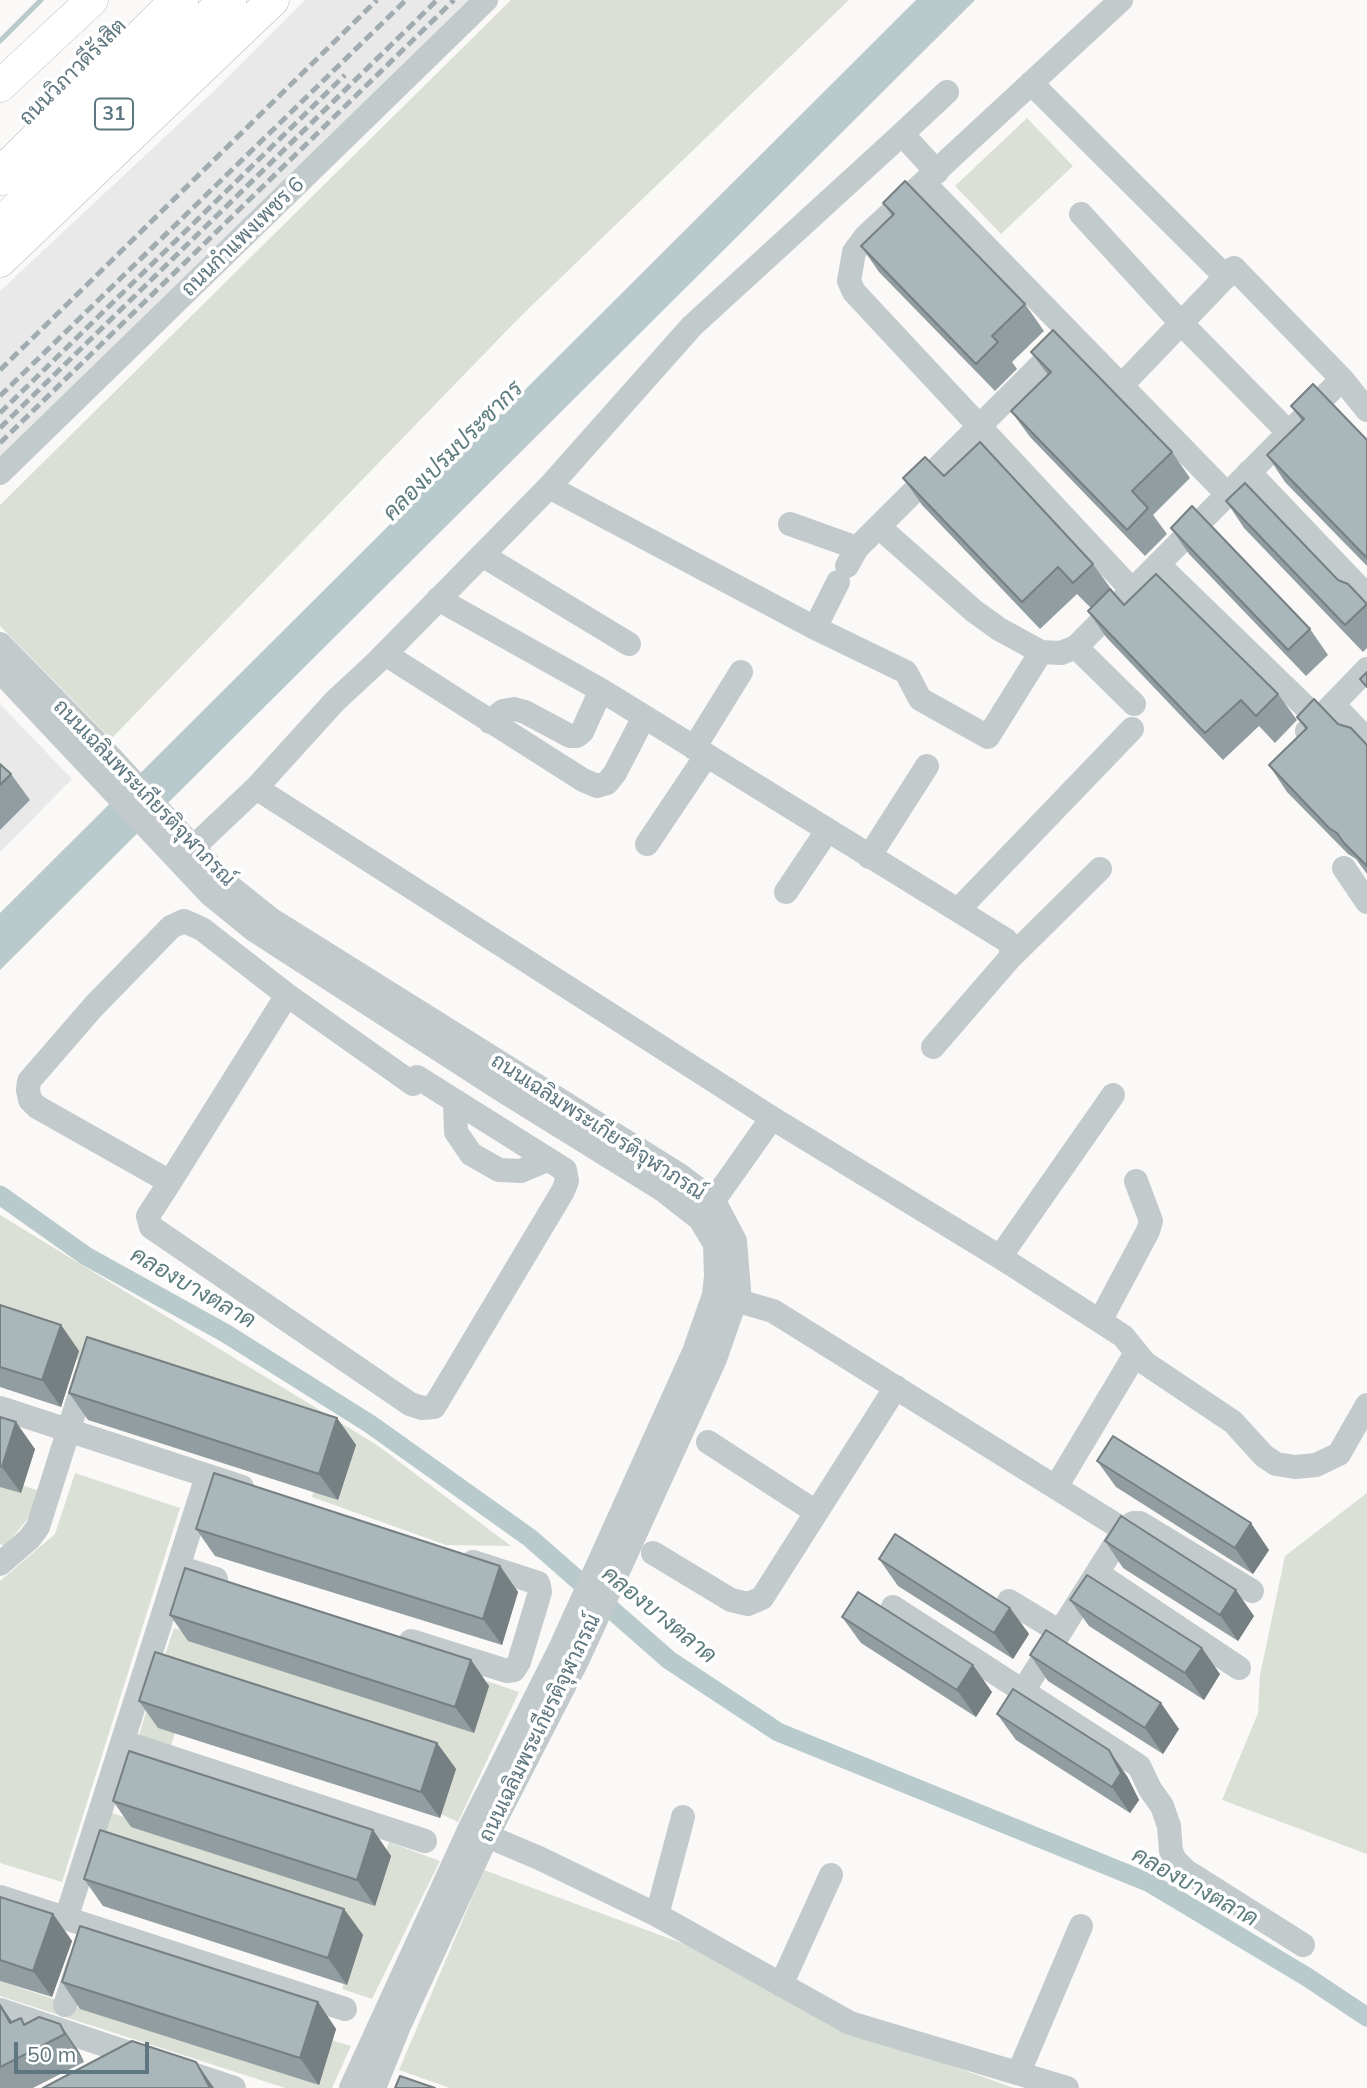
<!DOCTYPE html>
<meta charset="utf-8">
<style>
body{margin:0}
#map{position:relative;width:1367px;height:2088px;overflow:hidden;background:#faf9f7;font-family:Mulish,sans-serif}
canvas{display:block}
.scale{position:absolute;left:14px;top:2042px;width:135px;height:32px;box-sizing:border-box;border:4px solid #5e767f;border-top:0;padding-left:9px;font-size:21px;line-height:24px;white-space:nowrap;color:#5e767f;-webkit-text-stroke:5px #fff;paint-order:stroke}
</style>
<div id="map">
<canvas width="1367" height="2088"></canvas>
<div class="scale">50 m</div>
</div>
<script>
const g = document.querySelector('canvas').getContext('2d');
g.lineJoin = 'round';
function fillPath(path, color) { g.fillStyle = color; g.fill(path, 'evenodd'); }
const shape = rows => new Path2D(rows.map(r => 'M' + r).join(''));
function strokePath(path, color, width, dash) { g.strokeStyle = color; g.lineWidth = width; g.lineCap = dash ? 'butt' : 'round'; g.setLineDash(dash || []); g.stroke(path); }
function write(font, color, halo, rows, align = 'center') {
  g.font = font + ' Mulish,Sarabun,sans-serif'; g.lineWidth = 7; g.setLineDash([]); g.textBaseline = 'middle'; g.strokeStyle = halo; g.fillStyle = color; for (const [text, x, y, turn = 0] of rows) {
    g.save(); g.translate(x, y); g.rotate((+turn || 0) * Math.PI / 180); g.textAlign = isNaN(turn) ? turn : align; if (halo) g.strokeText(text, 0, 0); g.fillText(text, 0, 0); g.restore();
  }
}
const built = shape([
 [305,0,475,0,0,479,0,291,215,90],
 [0,704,72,779,0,852]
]);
const green = shape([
 [511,0,849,0,520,317,111,739,0,626,0,505],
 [1027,118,1073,166,1001,234,955,186],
 [0,1215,377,1445,511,1546,446,1545,312,1497,328,1443,0,1335],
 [75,1473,180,1508,62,1882,0,1863,0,1581,55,1534],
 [0,1478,37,1490,31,1515,5,1546,0,1544],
 [1367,1493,1367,1854,1222,1800,1258,1713,1260,1675,1285,1556],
 [174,1628,474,1717,487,1681,519,1692,458,1822,156,1682],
 [147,1709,158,1728,175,1733,170,1749,138,1738],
 [112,1813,371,1895,389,1842,440,1861,372,1999,342,1989,358,1940,99,1859],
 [484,1870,706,1952,846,2028,1014,2088,450,2088,399,2070],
 [92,1967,351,2046,332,2088,285,2088,0,1996,0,1981,80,2008]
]);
const water = shape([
 [916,0,975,0,0,970,0,913]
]);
const stream = shape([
 [0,41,41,0]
]);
const canal = shape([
 [0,1195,86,1256,225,1333,370,1424,530,1538,669,1660,778,1732,1150,1883,1307,1977,1367,2017]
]);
const minor = shape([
 [1121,0,866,236,854,252,849,281,854,292,1132,590],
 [1031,83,1226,277],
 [902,134,947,92],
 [924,183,1227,494],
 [1081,214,1181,323,1289,433],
 [1121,386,1234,268,1342,379,1367,410],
 [1249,472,1367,596],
 [0,473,486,0],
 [549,487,815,628,906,672,920,699,988,737,1041,652],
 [790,524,857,548],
 [879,527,974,611,999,629,1041,652,1061,653,1076,647,1342,379],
 [482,555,629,644],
 [1158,564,1318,719],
 [847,566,857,548,1063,343],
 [438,599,601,690,1006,940,1012,947,1010,958,933,1047],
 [815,628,838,582],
 [0,644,103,749,227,884,272,920,681,1176,714,1201,735,1241,739,1290,715,1359,578,1659,487,1836,399,2026,374,2088],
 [1076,647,1134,704],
 [385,654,583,780,597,786,607,783,615,773,644,717],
 [0,671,211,895,254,930,500,1089,663,1190,700,1219,715,1244,716,1276,714,1295,694,1352,560,1649,470,1828,351,2088],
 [1333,704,1367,740],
 [490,722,503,711,514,709,525,712,570,736,577,736,582,732,601,690],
 [1307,731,1367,669],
 [694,748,741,672],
 [256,788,772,1118,1000,1257,1123,1336,1145,1363,1233,1422,1264,1456,1276,1464,1295,1467,1316,1465,1339,1454,1367,1405],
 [647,844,706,756],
 [869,857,927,766],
 [182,858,256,788,335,701,377,662,549,487,692,326,902,134,937,172],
 [1344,868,1367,902],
 [786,892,827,831],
 [958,910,1132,729],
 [1010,958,1100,869],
 [455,1102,456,1132,471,1154,499,1170,521,1171,547,1160],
 [170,1182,37,1107,30,1100,28,1090,29,1081,94,1006,171,927,184,921,202,929,287,995,413,1084,417,1077,565,1170,567,1181,563,1191,434,1407,422,1408,410,1404,151,1227,148,1216,170,1182,287,995],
 [704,1214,772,1118],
 [1000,1257,1113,1095],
 [721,1296,773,1311,1124,1530,1023,1691],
 [1100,1321,1148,1231,1151,1221,1136,1181],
 [0,1408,242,1487],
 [708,1442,816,1512],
 [1056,1487,1136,1353],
 [1124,1530,1133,1523,1140,1523,1252,1591],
 [653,1553,731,1600,748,1604,762,1598,896,1387],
 [0,1564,29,1539,38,1527,86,1375],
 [178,1567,216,1579],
 [1097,1573,1239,1668],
 [1009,1601,1060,1632],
 [893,1607,1139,1766,1150,1789,1162,1806,1169,1826,1171,1851,1175,1860,1186,1871,1303,1945],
 [411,1641,507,1671,514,1670,519,1662,540,1592,539,1586,538,1583,473,1562],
 [123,1742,425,1841],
 [473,1830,539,1858,657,1915,850,2023,1067,2088],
 [0,1897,345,2009],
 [657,1915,683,1817],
 [66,1919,207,1476],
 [781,1985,831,1875],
 [65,2005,79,1963],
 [0,2010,234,2088],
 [1019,2072,1081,1926]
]);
const major = shape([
 [0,86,92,0],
 [0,261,273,0]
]);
const highway = shape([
 [0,177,180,0],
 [0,228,228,0]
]);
const rail = shape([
 [0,370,377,0],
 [0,396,406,0],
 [0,413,345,75],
 [0,428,437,0],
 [0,443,454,0]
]);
const wall = shape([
 [883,203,1025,304,1044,331,1012,362,1017,369,995,391,879,272,861,246,892,216],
 [1031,352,1172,452,1190,478,1153,515,1167,534,1145,556,1030,437,1011,411,1048,375],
 [1291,406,1367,440,1367,566,1285,482,1267,455,1302,421],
 [944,476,1093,564,1112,590,1111,591,1124,605,1278,694,1297,720,1275,743,1259,726,1223,760,1106,637,1088,611,1091,608,1077,594,1040,629,922,505,903,478],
 [1226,501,1338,580,1367,604,1367,648,1363,652,1244,528],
 [1171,528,1310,629,1328,655,1306,676,1189,554],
 [1297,717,1338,724,1367,745,1367,874,1356,859,1348,854,1287,792,1269,765,1306,730],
 [0,764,11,774,30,800,0,830],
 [0,1305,61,1325,79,1351,61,1407,0,1387],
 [69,1393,337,1418,356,1445,338,1500,88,1420],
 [0,1417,35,1449,21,1493,0,1487],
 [1097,1461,1269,1550,1253,1574,1116,1487],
 [196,1529,500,1566,518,1592,502,1645,215,1556],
 [1105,1541,1254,1616,1238,1641,1123,1568],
 [879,1559,1010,1608,1029,1634,1013,1659,898,1586],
 [1070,1600,1220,1674,1204,1700,1089,1626],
 [170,1615,471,1660,489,1686,474,1733,188,1641],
 [842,1617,992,1692,976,1717,861,1643],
 [1030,1655,1179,1729,1163,1754,1048,1681],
 [139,1701,437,1743,456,1769,440,1818,158,1728],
 [997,1714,1127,1776,1139,1800,1130,1813,1016,1740],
 [113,1801,373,1830,391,1856,375,1906,131,1827],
 [84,1879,344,1909,363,1935,347,1985,103,1906],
 [0,1897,53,1914,72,1941,52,1997,0,1981],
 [62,1982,318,2002,336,2029,319,2085,80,2009],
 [0,2004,12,2022,21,2018,25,2024,60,2024,79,2052,84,2062,33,2088,0,2088]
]);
const shadedWall = shape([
 [61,1325,79,1351,61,1407,42,1380],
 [337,1418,356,1445,338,1500,319,1474],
 [16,1422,35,1449,21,1493,2,1467],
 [1251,1523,1269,1550,1253,1574,1235,1548],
 [500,1566,518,1592,502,1645,483,1619],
 [1236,1590,1254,1616,1238,1641,1220,1615],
 [1010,1608,1029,1634,1013,1659,994,1633],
 [1202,1648,1220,1674,1204,1700,1185,1673],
 [471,1660,489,1686,474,1733,455,1707],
 [973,1665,992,1692,976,1717,957,1690],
 [1161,1703,1179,1729,1163,1754,1145,1728],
 [437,1743,456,1769,440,1818,421,1792],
 [1109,1750,1127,1776,1139,1800,1130,1813,1112,1787],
 [373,1830,391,1856,375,1906,357,1880],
 [344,1909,363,1935,347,1985,328,1958],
 [53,1914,72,1941,52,1997,33,1971],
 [318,2002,336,2029,319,2085,300,2058],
 [0,2004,19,2032,10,2023],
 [60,2024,79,2052,84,2062,65,2034],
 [196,2062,214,2088,210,2088]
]);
const building = shape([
 [905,181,1025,304,992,336,998,342,976,364,861,246,894,214,883,203,905,181],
 [1053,330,1172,452,1132,491,1148,508,1127,530,1011,411,1051,372,1031,352,1053,330],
 [1313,384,1367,440,1367,558,1267,455,1304,419,1291,406,1313,384],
 [980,442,1093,564,1073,583,1058,567,1022,602,903,478,925,457,944,476,980,442],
 [1245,483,1338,580,1348,584,1367,604,1345,625,1226,501,1245,483],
 [1192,506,1310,629,1288,650,1171,528,1192,506],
 [1156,574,1278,694,1256,716,1241,700,1205,733,1088,611,1110,589,1124,605,1156,574],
 [1367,672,1367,687,1360,679,1367,672],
 [1314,699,1338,724,1351,728,1367,745,1367,866,1344,843,1337,833,1329,828,1269,765,1307,728,1297,717,1314,699],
 [0,764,11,774,0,785,0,764],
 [0,1305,61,1325,42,1380,0,1367,0,1305],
 [87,1337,337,1418,319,1474,69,1393,87,1337],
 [0,1417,16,1422,2,1467,0,1466,0,1417],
 [1113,1436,1251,1523,1235,1548,1097,1461,1113,1436],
 [214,1473,500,1566,483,1619,196,1529,214,1473],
 [1121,1516,1236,1590,1220,1615,1105,1541,1121,1516],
 [895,1534,1010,1608,994,1633,879,1559,895,1534],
 [185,1568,471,1660,455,1707,170,1615,185,1568],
 [1087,1575,1202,1648,1185,1673,1070,1600,1087,1575],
 [858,1592,973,1665,957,1690,842,1617,858,1592],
 [1046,1630,1161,1703,1145,1728,1030,1655,1046,1630],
 [155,1652,437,1743,421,1792,139,1701,155,1652],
 [1013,1689,1109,1750,1121,1773,1112,1787,997,1714,1013,1689],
 [129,1751,373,1830,357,1880,113,1801,129,1751],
 [100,1830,344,1909,328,1958,84,1879,100,1830],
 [0,1897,53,1914,33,1971,0,1960,0,1897],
 [80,1926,318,2002,300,2058,62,1982,80,1926],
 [0,2005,10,2023,21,2018,24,2025,39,2017,60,2024,65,2034,0,2067,0,2005],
 [132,2041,196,2062,210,2088,43,2088,132,2041],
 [400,2076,435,2088,395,2088,400,2076]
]);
const shields = [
 [114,114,38]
];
const shieldNames = [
 ["31",114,114]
];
const streetNames = [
 ["ถนนวิภาวดีรังสิต",73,72,-45],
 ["ถนนกำแพงเพชร 6",243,237,-44],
 ["ถนนเฉลิมพระเกียรติจุฬาภรณ์",144,793,46],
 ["ถนนเฉลิมพระเกียรติจุฬาภรณ์",598,1127,33],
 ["ถนนเฉลิมพระเกียรติจุฬาภรณ์",540,1728,-64]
];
const waterNames = [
 ["คลองเปรมประชากร",453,451,-45],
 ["คลองบางตลาด",193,1288,30],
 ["คลองบางตลาด",659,1615,39],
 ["คลองบางตลาด",1195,1887,29]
];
fillPath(built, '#e8e9e8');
fillPath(green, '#dbe0d6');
fillPath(water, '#b8cacb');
strokePath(stream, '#b8cacb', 5);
strokePath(canal, '#b8cacb', 19);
strokePath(major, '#b6bdc0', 33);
strokePath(highway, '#b6bcbf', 38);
strokePath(minor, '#c2cacc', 24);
strokePath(major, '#fff', 32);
strokePath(highway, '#fff', 37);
strokePath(rail, '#a1acb1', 5, [10, 5]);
fillPath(wall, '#919da0');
fillPath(shadedWall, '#767f82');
fillPath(building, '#a9b6ba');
strokePath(building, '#767f82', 2);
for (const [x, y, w] of shields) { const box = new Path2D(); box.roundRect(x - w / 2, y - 15.5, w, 31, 5); g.fillStyle = '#fff'; g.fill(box); strokePath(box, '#5e767f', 2); }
write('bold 19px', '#5e767f', null, shieldNames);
write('21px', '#5e767f', '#fff', streetNames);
write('italic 23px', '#5d7c7e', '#fff', waterNames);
</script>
